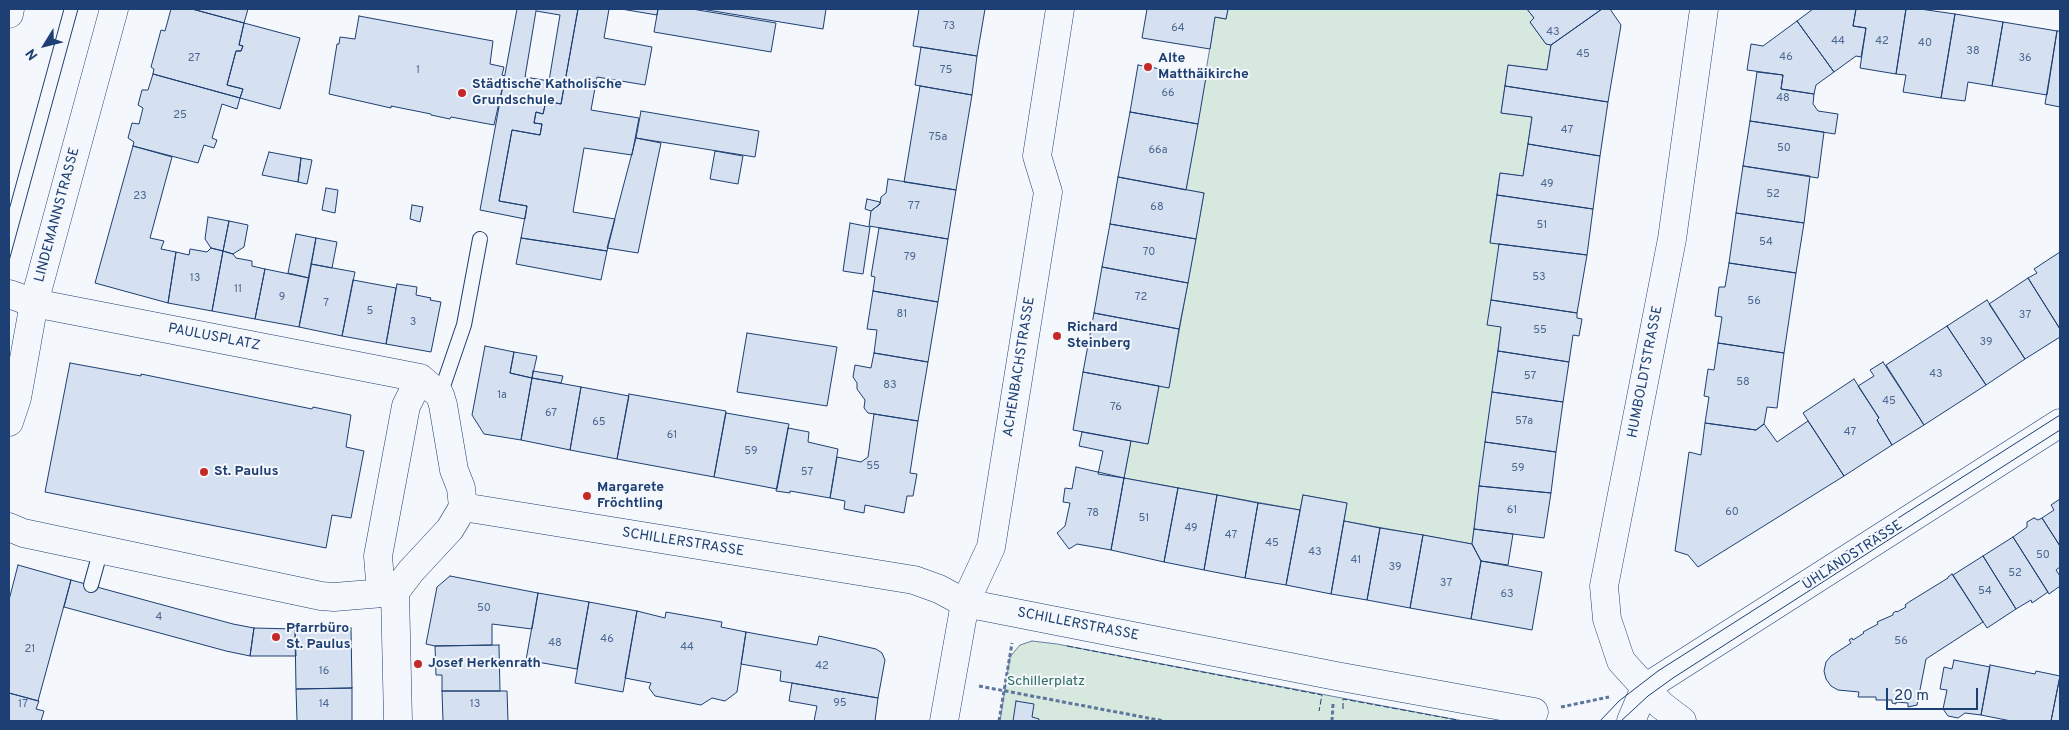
<!DOCTYPE html>
<meta charset="utf-8">
<style>
body{margin:0}
#map{position:relative;width:2069px;height:730px;overflow:hidden;background:#f4f7fb;font-family:Overpass,sans-serif}
canvas{display:block}
.frame{position:absolute;inset:0;border:10px solid #1d3f73;pointer-events:none}
.north{position:absolute;left:20px;top:20px;width:50px;height:50px;-webkit-text-stroke:4px #f4f7fb;paint-order:stroke;rotate:234deg;font-size:14px;font-weight:700;line-height:20px;text-align:center;color:#1d3f73}
.north::after{content:'';display:block;margin:auto;width:18px;height:22px;background:#1d3f73;clip-path:polygon(50% 0,100% 100%,50% 72%,0 100%)}
.scale{position:absolute;left:1886px;top:688px;width:92px;height:22px;box-sizing:border-box;border:2px solid #1d3f73;border-top:0;padding-left:6px;font-size:15px;line-height:18px;white-space:nowrap;color:#1d3f73;-webkit-text-stroke:4px #f4f7fb;paint-order:stroke}
</style>
<div id="map">
<canvas width="2069" height="730"></canvas>
<div class="frame"></div>
<div class="north">N</div>
<div class="scale">20 m</div>
</div>
<script>
const g = document.querySelector('canvas').getContext('2d');
g.lineJoin = 'round';
function fillPath(path, color) { g.fillStyle = color; g.fill(path, 'evenodd'); }
const shape = rows => new Path2D(rows.map(r => 'M' + r).join(''));
function strokePath(path, color, width, dash) { g.strokeStyle = color; g.lineWidth = width; g.lineCap = dash ? 'butt' : 'round'; g.setLineDash(dash || []); g.stroke(path); }
function write(font, color, halo, rows, align = 'center') {
  g.font = font + ' Overpass,sans-serif'; g.lineWidth = 4; g.setLineDash([]); g.textBaseline = 'middle'; g.strokeStyle = halo; g.fillStyle = color; for (const [text, x, y, turn = 0] of rows) {
    g.save(); g.translate(x, y); g.rotate((+turn || 0) * Math.PI / 180); g.textAlign = isNaN(turn) ? turn : align; if (halo) g.strokeText(text, 0, 0); g.fillText(text, 0, 0); g.restore();
  }
}
const green = shape([
 [1228,9,1527,9,1534,18,1530,22,1546,44,1551,45,1547,70,1508,65,1501,113,1532,117,1523,176,1500,173,1490,242,1499,244,1501,327,1472,544,1344,521,1347,503,1303,495,1300,510,1124,478,1131,441,1148,444,1159,386,1169,387,1204,193,1186,190,1215,17,1226,19,1228,9],
 [1032,641,1057,644,1463,721,1000,721,1010,657,1020,645,1032,641]
]);
const building = shape([
 [171,9,192,9,244,23,239,45,243,46,241,51,236,51,227,85,243,89,240,98,153,74,154,69,151,67,161,30,165,31,171,9],
 [192,9,248,9,244,23,192,9],
 [517,9,578,9,561,104,546,101,543,114,536,112,534,123,542,124,540,135,512,130,499,201,527,206,525,219,480,210,517,9],
 [536,11,560,15,549,81,525,77,536,11],
 [578,9,609,9,604,38,652,47,645,85,597,77,591,110,639,118,632,155,584,148,573,212,615,219,607,251,521,238,527,206,499,201,512,130,540,135,542,124,534,123,536,112,543,114,546,101,561,104,578,9],
 [621,9,658,9,657,15,621,9],
 [658,9,692,9,776,23,771,52,654,32,658,9],
 [701,9,826,9,823,29,701,9],
 [919,9,985,9,977,56,913,46,919,9],
 [1147,9,1228,9,1226,19,1215,17,1210,49,1142,38,1147,9],
 [1527,9,1602,9,1551,45,1546,44,1530,22,1534,18,1527,9],
 [1602,9,1610,9,1621,25,1608,102,1505,86,1508,65,1547,70,1551,45,1602,9],
 [1813,9,1856,9,1853,26,1866,28,1861,57,1856,56,1834,72,1797,21,1813,9],
 [1856,9,1906,9,1896,74,1860,68,1866,28,1853,26,1856,9],
 [1906,9,1920,9,1955,14,1941,98,1903,92,1906,75,1896,74,1906,9],
 [1955,14,2003,22,1992,86,1968,82,1965,101,1941,98,1955,14],
 [359,16,493,41,490,64,504,67,502,75,505,76,494,125,451,117,450,119,431,115,431,114,391,106,391,108,329,94,337,44,339,44,340,37,355,39,359,16],
 [1797,21,1834,72,1816,85,1814,94,1781,89,1783,75,1747,70,1751,44,1763,46,1797,21],
 [2003,22,2057,31,2047,95,1992,86,2003,22],
 [244,23,300,38,280,109,240,98,243,89,227,85,236,51,241,51,243,46,239,45,244,23],
 [2057,31,2060,31,2060,107,2045,104,2057,31],
 [921,47,977,56,972,95,915,85,921,47],
 [1138,65,1206,77,1198,124,1130,112,1138,65],
 [1757,72,1783,75,1781,89,1814,94,1813,104,1818,111,1838,114,1835,134,1750,121,1757,72],
 [153,74,240,98,237,109,222,104,212,138,217,140,214,148,204,145,198,163,133,146,134,142,128,138,132,123,139,124,143,108,138,105,142,90,148,90,153,74],
 [920,86,972,95,956,190,904,182,920,86],
 [1505,86,1608,102,1600,156,1528,144,1532,117,1501,113,1505,86],
 [641,111,759,131,755,157,636,138,641,111],
 [1130,112,1198,124,1186,190,1118,177,1130,112],
 [1750,121,1824,132,1818,178,1743,166,1750,121],
 [636,138,661,143,638,253,607,248,636,138],
 [1528,144,1600,156,1593,209,1497,195,1500,173,1523,176,1528,144],
 [133,146,172,157,150,238,164,241,161,249,176,252,168,303,95,283,133,146],
 [715,151,743,156,738,184,710,179,715,151],
 [269,152,301,158,298,182,262,175,269,152],
 [301,158,312,160,307,184,298,182,301,158],
 [1743,166,1810,176,1804,223,1736,213,1743,166],
 [1118,177,1204,193,1196,239,1110,224,1118,177],
 [888,179,956,190,948,239,869,226,871,211,880,204,881,197,886,193,888,179],
 [326,188,338,190,335,213,322,210,326,188],
 [1497,195,1593,209,1587,255,1490,243,1497,195],
 [867,199,880,202,880,204,871,211,865,209,867,199],
 [412,205,423,207,420,222,410,219,412,205],
 [1736,213,1804,223,1796,273,1729,263,1736,213],
 [208,217,229,221,223,251,211,248,205,239,208,217],
 [229,221,248,225,244,247,233,254,223,251,229,221],
 [850,223,870,227,863,274,843,271,850,223],
 [1110,224,1196,239,1188,283,1102,267,1110,224],
 [879,228,948,239,938,302,873,291,875,277,871,276,879,228],
 [296,234,316,238,309,278,288,273,296,234],
 [316,238,337,242,332,268,311,264,316,238],
 [521,238,607,251,601,280,516,264,521,238],
 [1499,244,1587,255,1577,313,1491,300,1499,244],
 [211,248,223,251,212,311,168,303,176,252,189,255,190,249,207,252,211,248],
 [223,251,233,254,236,258,252,261,252,266,265,269,255,319,212,311,223,251],
 [2060,252,2060,329,2028,278,2037,273,2034,269,2060,252],
 [1729,263,1796,273,1784,353,1718,343,1722,317,1715,316,1719,287,1725,287,1729,263],
 [311,264,355,272,342,336,299,327,311,264],
 [1102,267,1188,283,1179,329,1094,313,1102,267],
 [265,269,309,278,299,327,255,319,265,269],
 [2028,278,2060,329,2060,337,2025,359,1989,304,2028,278],
 [353,280,396,288,386,344,342,336,353,280],
 [397,284,417,287,416,295,431,298,430,300,441,302,431,352,386,344,397,284],
 [873,291,938,302,928,362,874,353,877,330,867,329,873,291],
 [1491,300,1577,313,1577,318,1582,319,1579,336,1573,335,1569,362,1498,351,1501,327,1487,325,1491,300],
 [1987,300,2025,359,1986,385,1947,326,1987,300],
 [1094,313,1179,329,1169,388,1083,372,1094,313],
 [1947,326,1986,385,1924,425,1886,365,1947,326],
 [747,333,837,347,827,406,737,392,747,333],
 [1718,343,1784,353,1777,408,1767,407,1764,424,1756,430,1705,423,1709,397,1704,396,1708,369,1714,370,1718,343],
 [485,346,514,352,510,373,532,378,521,440,484,434,472,415,485,346],
 [1498,351,1569,362,1563,402,1492,392,1498,351],
 [514,352,537,356,532,378,510,373,514,352],
 [874,353,928,362,918,421,868,413,864,408,865,400,857,389,857,383,853,377,855,365,871,368,874,353],
 [1883,362,1924,425,1892,445,1877,420,1879,418,1858,386,1874,376,1870,370,1883,362],
 [70,363,141,376,141,374,312,409,313,407,351,415,346,447,364,451,351,518,332,515,326,548,45,492,70,363],
 [533,371,563,376,561,383,532,378,533,371],
 [1083,372,1159,386,1148,444,1073,430,1083,372],
 [532,378,581,387,570,450,521,440,532,378],
 [1854,379,1879,418,1877,420,1892,445,1844,476,1803,413,1854,379],
 [581,387,629,396,617,459,570,450,581,387],
 [1492,392,1563,402,1556,452,1485,442,1492,392],
 [629,394,726,411,714,477,617,459,629,394],
 [726,413,789,424,777,489,714,477,726,413],
 [874,414,918,421,910,473,917,474,913,496,907,496,904,513,865,505,864,513,844,509,845,501,830,498,837,457,861,462,868,457,874,414],
 [1808,421,1844,476,1698,567,1688,555,1675,551,1689,452,1701,455,1705,423,1756,430,1764,424,1777,442,1808,421],
 [788,428,809,432,808,442,838,449,830,498,790,491,790,493,776,491,788,428],
 [1082,432,1131,441,1124,478,1098,474,1103,451,1079,446,1082,432],
 [1485,442,1556,452,1551,493,1479,486,1485,442],
 [1076,467,1124,478,1111,550,1077,544,1069,549,1057,533,1065,526,1070,503,1063,502,1065,488,1072,489,1076,467],
 [1124,478,1178,488,1164,562,1111,550,1124,478],
 [1479,486,1551,493,1544,538,1474,529,1479,486],
 [1178,488,1217,495,1204,570,1164,562,1178,488],
 [1217,495,1258,503,1245,578,1204,570,1217,495],
 [1303,495,1347,503,1331,594,1286,585,1303,495],
 [2060,499,2060,546,2042,518,2054,510,2051,505,2060,499],
 [1258,503,1300,510,1286,585,1245,578,1258,503],
 [2034,518,2038,520,2042,518,2060,546,2060,567,2056,570,2060,576,2060,586,2049,594,2013,537,2027,527,2027,522,2034,518],
 [1344,521,1380,528,1367,600,1331,594,1344,521],
 [1380,528,1423,535,1410,608,1367,600,1380,528],
 [1474,529,1513,534,1508,565,1481,561,1472,544,1474,529],
 [1423,535,1472,544,1481,561,1471,619,1410,608,1423,535],
 [2013,537,2048,592,2032,603,2031,600,2016,609,1983,556,2013,537],
 [1983,556,2016,609,1987,628,1953,575,1983,556],
 [1481,561,1542,572,1532,630,1471,619,1481,561],
 [18,565,71,580,38,701,9,693,9,600,18,565],
 [1952,574,1983,622,1926,659,1917,705,1908,707,1908,703,1896,702,1896,704,1892,703,1892,700,1876,700,1876,697,1858,697,1859,692,1838,690,1831,686,1826,679,1824,671,1826,662,1831,656,1851,643,1849,640,1852,638,1853,640,1864,633,1863,632,1878,624,1877,622,1893,615,1893,613,1896,611,1897,612,1906,607,1905,605,1909,602,1948,578,1948,577,1952,574],
 [450,576,538,593,532,629,492,624,492,645,435,646,426,644,437,587,450,576],
 [71,580,233,624,254,628,250,656,226,651,64,607,71,580],
 [538,593,589,602,577,669,526,660,538,593],
 [589,602,637,611,623,692,575,683,589,602],
 [637,611,665,618,666,612,722,622,721,627,746,632,737,692,725,701,712,698,701,705,655,696,649,688,651,683,625,678,637,611],
 [254,628,295,629,296,656,250,656,254,628],
 [351,628,352,688,296,689,295,629,351,628],
 [746,632,817,645,819,636,876,649,882,653,885,660,878,698,780,681,781,671,741,664,746,632],
 [499,645,500,691,442,691,442,675,436,675,435,646,499,645],
 [1954,660,1990,667,1981,715,1965,713,1958,718,1948,716,1943,709,1947,690,1940,689,1944,667,1952,669,1954,660],
 [1990,665,2035,674,2036,671,2060,676,2051,721,2011,721,1981,715,1990,665],
 [2060,676,2060,721,2051,721,2060,676],
 [792,683,878,698,875,721,814,721,817,706,789,701,792,683],
 [352,688,352,721,297,721,296,689,352,688],
 [442,691,507,691,508,721,443,721,442,691],
 [9,693,39,701,36,709,44,711,41,721,9,721,9,693],
 [1016,701,1034,704,1032,717,1039,719,1039,721,1013,721,1016,701]
]);
const path = shape([
 [979,686,1164,721],
 [1561,707,1609,697],
 [999,721,1012,643],
 [1332,721,1333,704]
]);
const service = shape([
 [440,395,464,325,480,239],
 [91,585,101,549]
]);
const minor = shape([
 [9,294,34,303,420,378,440,395,443,405,454,470,461,488,463,507,450,529,411,571,395,592,334,597,321,596,23,533,9,527],
 [463,507,914,580,939,589,965,603,1336,676,1534,712],
 [395,592,398,721],
 [381,593,378,556,406,406,420,378],
 [1645,688,2060,423],
 [944,721,965,603,991,547,1048,192,1037,156,1060,9],
 [1631,721,1645,688],
 [1682,721,1661,705,1621,661,1607,619,1604,586,1672,239,1704,9]
]);
const primary = shape([
 [9,14,10,9],
 [9,422,17,398,34,303,114,9]
]);
const tram = shape([
 [9,210,64,9],
 [9,261,78,9],
 [1600,721,1619,701,1658,671,2060,415],
 [1621,721,1648,696,1673,678,2060,430]
]);
const fence = shape([
 [1067,646,1322,695,1319,711],
 [1343,709,1343,699,1463,721]
]);
const markers = [
 [1148,67,5,"#c62828"],
 [462,93,5,"#c62828"],
 [1057,336,5,"#c62828"],
 [204,472,5,"#c62828"],
 [587,496,5,"#c62828"],
 [276,637,5,"#c62828"],
 [418,664,5,"#c62828"]
];
const numberNames = [
 ["73",949,27],
 ["64",1178,29],
 ["43",1553,33],
 ["44",1838,42],
 ["42",1882,42],
 ["40",1925,44],
 ["38",1973,52],
 ["45",1583,55],
 ["46",1786,58],
 ["27",194,59],
 ["36",2025,59],
 ["1",418,71],
 ["75",946,71],
 ["66",1168,94],
 ["48",1783,99],
 ["25",180,116],
 ["47",1567,131],
 ["75a",938,138],
 ["50",1784,149],
 ["66a",1158,151],
 ["49",1547,185],
 ["52",1773,195],
 ["23",140,197],
 ["77",914,207],
 ["68",1157,208],
 ["51",1542,226],
 ["54",1766,243],
 ["70",1149,253],
 ["79",910,258],
 ["53",1539,278],
 ["13",195,279],
 ["11",238,290],
 ["9",282,298],
 ["72",1141,298],
 ["56",1754,302],
 ["7",326,304],
 ["5",370,312],
 ["81",902,315],
 ["37",2025,316],
 ["3",413,323],
 ["55",1540,331],
 ["39",1986,343],
 ["43",1936,375],
 ["57",1530,377],
 ["58",1743,383],
 ["83",890,386],
 ["1a",502,396],
 ["45",1889,402],
 ["76",1116,408],
 ["67",551,414],
 ["57a",1524,422],
 ["65",599,423],
 ["47",1850,433],
 ["61",672,436],
 ["59",751,452],
 ["55",873,467],
 ["59",1518,469],
 ["57",807,473],
 ["61",1512,511],
 ["60",1732,513],
 ["78",1093,514],
 ["51",1144,519],
 ["49",1191,529],
 ["47",1231,536],
 ["45",1272,544],
 ["43",1315,553],
 ["50",2043,556],
 ["41",1356,561],
 ["39",1395,568],
 ["52",2015,574],
 ["37",1446,584],
 ["54",1985,592],
 ["63",1507,595],
 ["50",484,609],
 ["4",159,618],
 ["46",607,640],
 ["56",1901,642],
 ["48",555,644],
 ["44",687,648],
 ["21",30,650],
 ["42",822,667],
 ["16",324,672],
 ["95",840,704],
 ["17",23,705],
 ["14",324,705],
 ["13",475,705]
];
const poiNames = [
 ["Alte",1158,59],
 ["Matthäikirche",1158,75],
 ["Städtische Katholische",472,85],
 ["Grundschule",472,101],
 ["Richard",1067,328],
 ["Steinberg",1067,344],
 ["St. Paulus",214,472],
 ["Margarete",597,488],
 ["Fröchtling",597,504],
 ["Pfarrbüro",286,629],
 ["St. Paulus",286,645],
 ["Josef Herkenrath",428,664]
];
const streetNames = [
 ["LINDEMANNSTRASSE",58,215,-75],
 ["PAULUSPLATZ",214,338,11],
 ["ACHENBACHSTRASSE",1020,367,-81],
 ["HUMBOLDTSTRASSE",1646,372,-79],
 ["SCHILLERSTRASSE",683,543,9],
 ["UHLANDSTRASSE",1853,556,-33],
 ["SCHILLERSTRASSE",1078,625,11]
];
const parkNames = [
 ["Schillerplatz",1046,682]
];
fillPath(green, '#d7e8df');
strokePath(green, '#687fa3', 1);
fillPath(building, '#d5e0f0');
strokePath(building, '#1d3f73', 1);
strokePath(service, '#1d3f73', 16);
strokePath(minor, '#1d3f73', 29);
strokePath(primary, '#1d3f73', 29);
strokePath(path, '#5e769c', 3, [4, 2.5]);
strokePath(service, '#f4f7fb', 14);
strokePath(minor, '#f4f7fb', 28);
strokePath(primary, '#f4f7fb', 28);
strokePath(tram, '#1d3f73', 1);
strokePath(fence, '#1d3f73', 1, [6, 2.5]);
for (const [x, y, r, color] of markers) { const dot = new Path2D(); dot.arc(x, y, r, 0, 2 * Math.PI); g.fillStyle = color; g.fill(dot); strokePath(dot, '#f4f7fb', 2); }
write('11px', '#4b6792', null, numberNames);
write('bold 14px', '#1d3f73', '#f4f7fb', poiNames, 'left');
write('14px', '#1d3f73', '#f4f7fb', streetNames);
write('14px', '#2c6c60', '#f4f7fb', parkNames);
</script>
